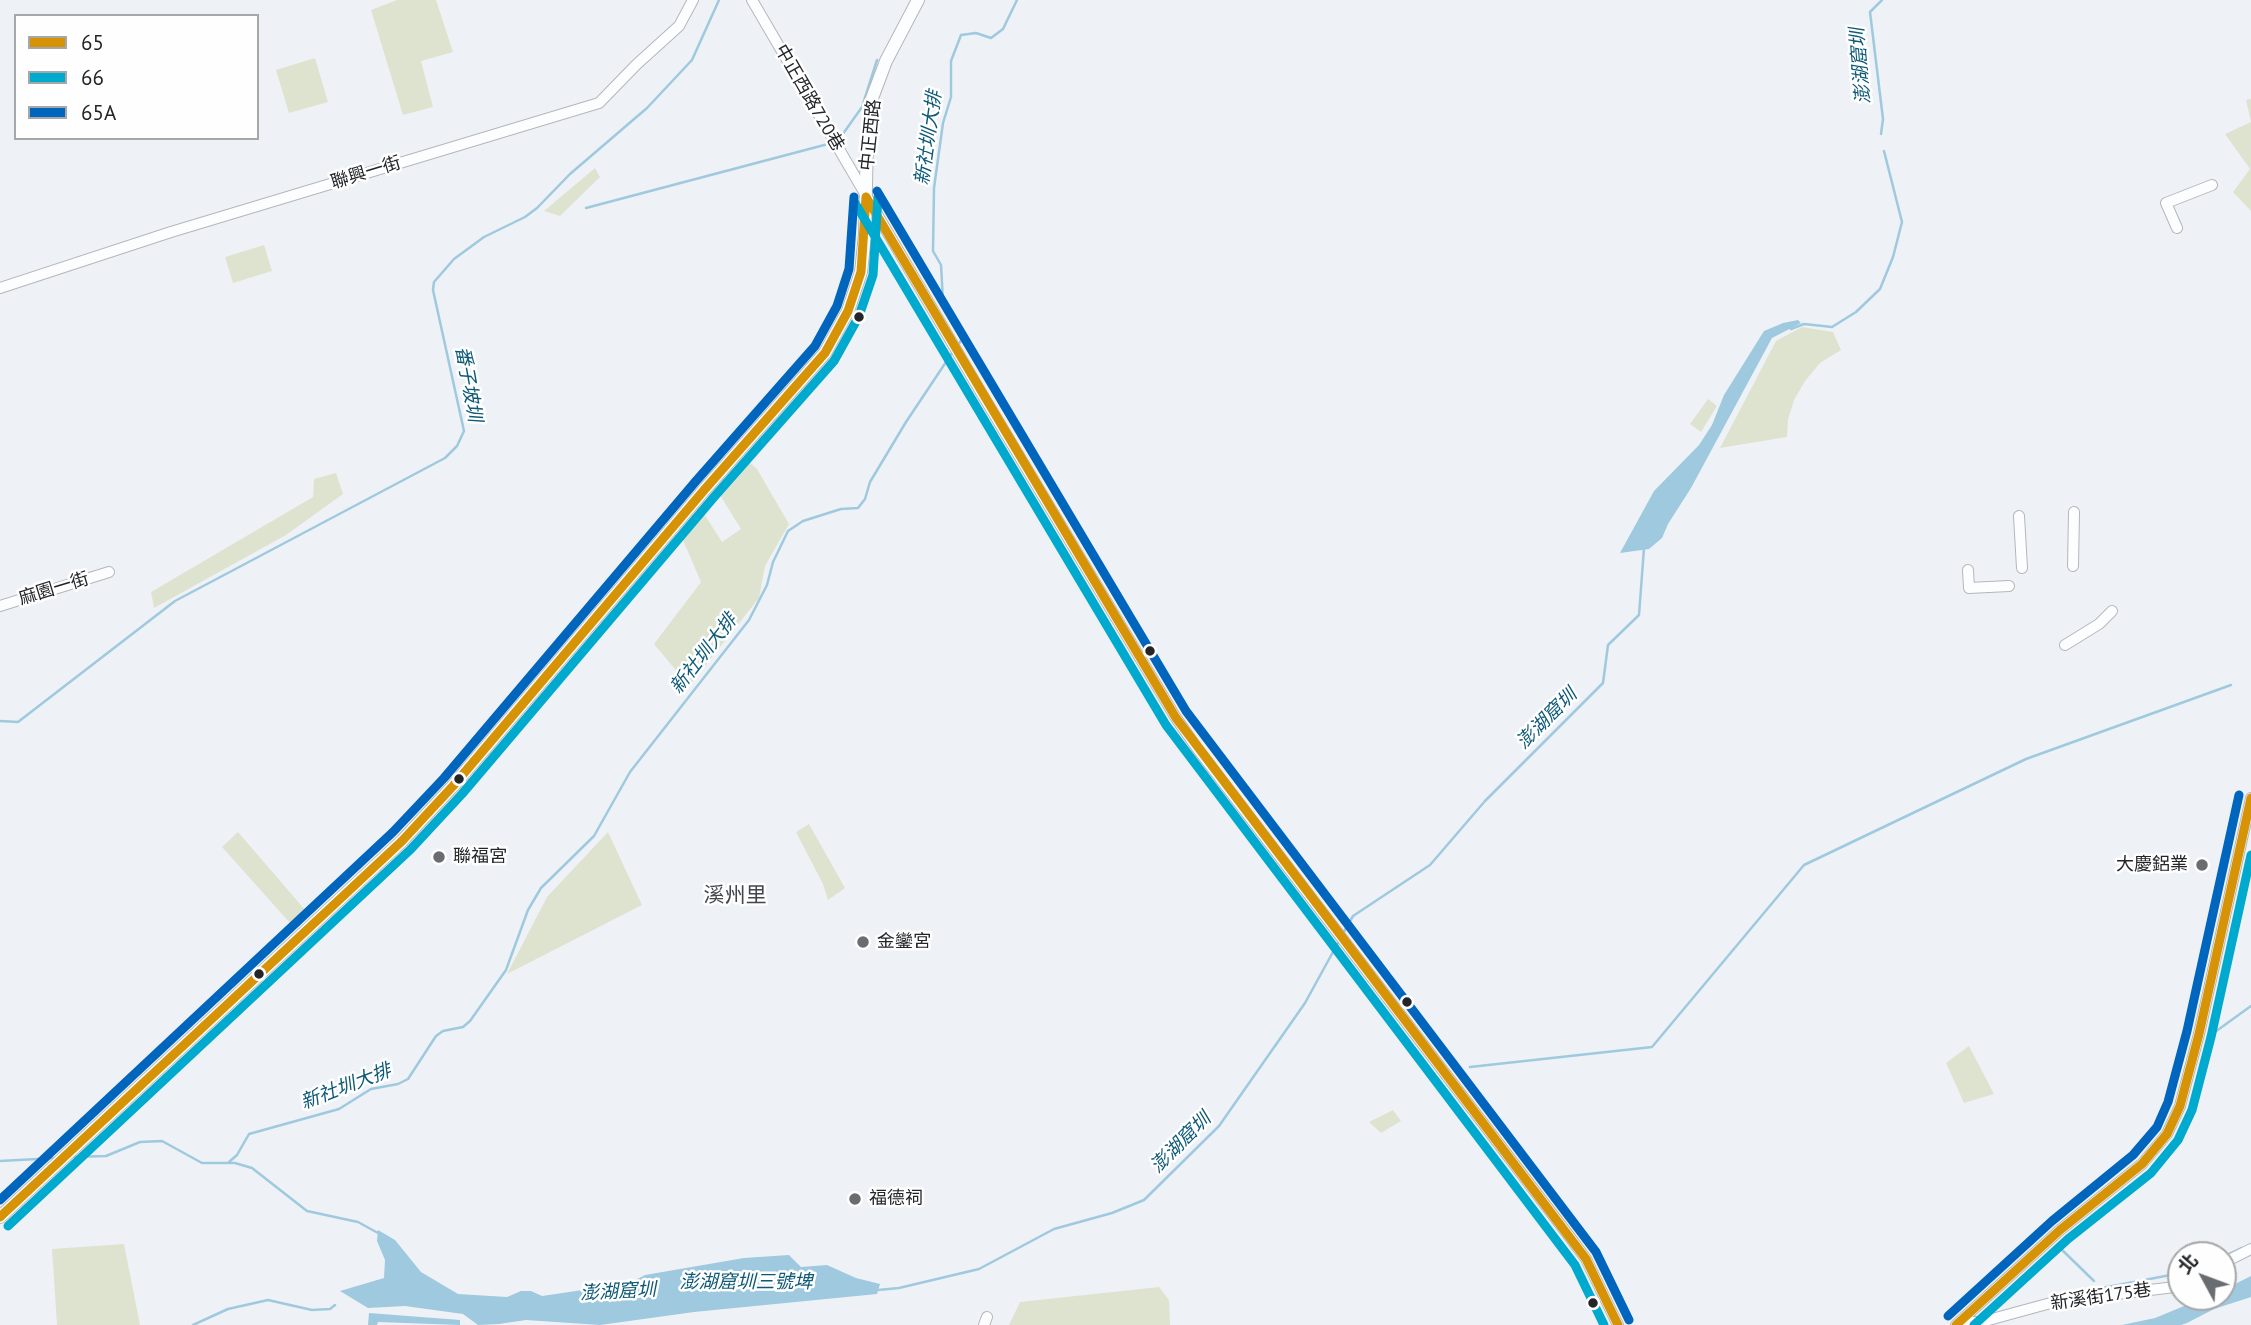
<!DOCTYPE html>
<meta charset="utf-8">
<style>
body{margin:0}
#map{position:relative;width:2251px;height:1325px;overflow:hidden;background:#eef2f6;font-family:"PT Sans","Noto Sans TC",sans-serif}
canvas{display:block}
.legend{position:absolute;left:14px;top:14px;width:245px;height:126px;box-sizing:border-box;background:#fefefe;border:2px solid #a6a7a8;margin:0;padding:9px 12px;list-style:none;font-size:21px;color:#232528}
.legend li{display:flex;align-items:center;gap:14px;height:35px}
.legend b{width:35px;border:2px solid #a6a7a8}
.north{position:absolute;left:2167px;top:1241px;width:70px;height:70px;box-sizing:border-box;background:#fefefe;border:2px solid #a6a7a8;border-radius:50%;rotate:311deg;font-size:19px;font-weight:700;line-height:28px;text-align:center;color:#232528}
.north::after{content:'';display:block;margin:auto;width:24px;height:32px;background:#6a6d70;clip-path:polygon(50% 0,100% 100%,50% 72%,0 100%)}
</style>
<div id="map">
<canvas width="2251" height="1325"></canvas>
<ul class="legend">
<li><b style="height:9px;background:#d79306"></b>65</li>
<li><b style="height:9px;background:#00a9ce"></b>66</li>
<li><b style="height:9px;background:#0065bd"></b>65A</li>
</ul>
<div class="north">北</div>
</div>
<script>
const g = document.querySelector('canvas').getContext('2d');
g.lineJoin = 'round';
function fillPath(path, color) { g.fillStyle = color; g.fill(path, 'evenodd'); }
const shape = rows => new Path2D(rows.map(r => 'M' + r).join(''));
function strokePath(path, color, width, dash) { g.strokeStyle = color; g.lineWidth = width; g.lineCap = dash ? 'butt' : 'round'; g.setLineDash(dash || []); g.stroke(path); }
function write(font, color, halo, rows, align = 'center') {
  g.font = font + ' "PT Sans","Noto Sans TC",sans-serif'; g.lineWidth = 5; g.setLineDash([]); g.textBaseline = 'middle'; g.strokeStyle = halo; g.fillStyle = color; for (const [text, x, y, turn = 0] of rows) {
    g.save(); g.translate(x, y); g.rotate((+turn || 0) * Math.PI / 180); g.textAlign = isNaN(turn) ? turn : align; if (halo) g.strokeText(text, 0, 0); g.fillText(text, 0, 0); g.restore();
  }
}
const green = shape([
 [397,0,436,0,453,52,421,61,433,107,403,115,371,10],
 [315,58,328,102,289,113,276,70],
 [2251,99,2251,211,2233,192,2250,169,2225,134,2251,122,2246,100],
 [595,168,600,177,560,216,544,211],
 [264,245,272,271,233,283,225,257],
 [1802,327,1833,332,1841,350,1820,363,1805,381,1794,400,1788,420,1787,437,1720,448,1776,341],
 [1708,399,1717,406,1701,432,1690,424],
 [745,458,757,469,789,524,765,566,759,598,689,686,654,644,701,582,680,533,701,509,722,542,741,529,718,492],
 [336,473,343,494,286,535,154,608,151,592,313,497,314,479],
 [809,824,845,888,828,900,823,884,796,832],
 [238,832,306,911,290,923,222,847],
 [608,832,642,905,507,974,547,897],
 [1969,1046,1994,1094,1964,1103,1946,1063],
 [1393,1110,1401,1121,1381,1133,1369,1122],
 [124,1244,140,1325,57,1325,52,1249],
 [1159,1287,1169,1300,1170,1325,1009,1325,1020,1302]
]);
const water = shape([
 [1798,320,1801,323,1772,338,1691,488,1668,524,1662,538,1649,549,1620,553,1654,491,1699,445,1712,425,1724,395,1764,331,1783,323],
 [378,1230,395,1240,421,1272,458,1294,507,1297,521,1291,531,1291,542,1296,630,1283,645,1275,744,1258,789,1255,801,1267,827,1265,856,1278,880,1284,877,1294,694,1312,600,1325,526,1320,499,1324,478,1325,463,1314,405,1306,368,1308,340,1291,384,1278,385,1260,377,1241],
 [2251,1276,2251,1297,2214,1309,2187,1323,2181,1325,2122,1325,2155,1318,2206,1297,2223,1297,2223,1290],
 [369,1313,460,1320,460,1325,378,1322,377,1325,368,1325]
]);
const stream = shape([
 [1881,134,1883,119,1870,12,1882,0],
 [840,138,862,107,877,60],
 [586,208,828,144],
 [1791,329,1804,324,1832,327,1856,312,1880,289,1893,257,1902,222,1884,151],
 [958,345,962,339,943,301,941,265,933,251,934,188,943,123,951,97,951,61,961,35,976,33,991,38,1003,29,1017,0],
 [0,721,18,722,175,601,445,458,457,446,464,431,433,290,434,282,454,259,484,237,525,217,537,208,570,174,647,108,692,60,719,0],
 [1342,935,1353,916,1430,865,1485,801,1603,683,1608,645,1639,615,1644,548],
 [2208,1037,2251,1006],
 [1470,1067,1652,1047,1804,865,2026,759,2231,685],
 [70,1157,106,1156,140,1142,162,1141,202,1163,235,1163,252,1168,307,1211,358,1222,378,1233],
 [0,1161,56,1158],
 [229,1162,237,1155,249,1134,339,1109,371,1089,398,1084,408,1079,436,1036,443,1031,463,1027,470,1021,506,970,528,910,541,888,594,836,630,772,749,620,767,585,773,562,788,531,803,521,841,509,858,508,865,499,870,482,906,422,954,350],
 [2058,1246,2094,1281],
 [2223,1257,2242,1248],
 [2102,1288,2181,1273],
 [878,1290,899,1288,979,1269,1054,1229,1112,1213,1144,1200,1219,1126,1305,1003,1339,941],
 [193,1325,228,1309,268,1300,312,1310,330,1309,335,1305]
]);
const minor = shape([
 [752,0,979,389,1176,718,1197,748,1569,1236,1586,1259,1618,1325],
 [2177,228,2166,203,2212,185],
 [0,288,171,232,599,103,637,64,679,26,693,0],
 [2019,516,2022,568],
 [2073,566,2074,512],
 [1968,570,1969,588,2009,586],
 [0,606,109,572],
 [2065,645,2099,624,2112,611],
 [2223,1263,2251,1249],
 [1959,1322,1981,1322,2058,1301,2175,1287,2181,1284],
 [984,1325,987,1317],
 [1956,1325,2060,1230,2142,1164,2167,1134,2180,1106,2199,1034,2251,798]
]);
const major = shape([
 [0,1217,402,841,453,786,705,489,825,353,848,311,861,272,865,235,867,136,871,101,886,61,918,0]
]);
const bus1 = shape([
 [866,197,1176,718,1586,1259,1618,1325],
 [0,1217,402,841,453,786,705,489,825,353,848,311,861,272,866,197],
 [1956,1325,2060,1230,2142,1164,2167,1134,2180,1106,2199,1034,2251,798]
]);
const bus2 = shape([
 [855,203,1166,725,1575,1265,1604,1325],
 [8,1226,411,849,462,794,714,497,834,361,859,316,873,275,878,197],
 [1974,1325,2068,1239,2151,1173,2178,1140,2192,1110,2211,1037,2251,855]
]);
const bus3 = shape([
 [877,191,1186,711,1596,1252,1629,1320],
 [0,1200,393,832,444,778,696,481,815,346,837,306,849,269,854,197],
 [1948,1316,2052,1221,2133,1155,2157,1127,2168,1102,2187,1031,2239,795]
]);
const markers = [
 [859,317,6,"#232528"],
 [1150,651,6,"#232528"],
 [459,779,6,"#232528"],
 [439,857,7,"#6a6d70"],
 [2202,865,7,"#6a6d70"],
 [863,942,7,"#6a6d70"],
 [259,974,6,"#232528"],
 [1407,1002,6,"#232528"],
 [855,1199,7,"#6a6d70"],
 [1593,1303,6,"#232528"]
];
const streetNames = [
 ["中正西路720巷",809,98,60],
 ["中正西路",871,135,-84],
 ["聯興一街",366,173,-17],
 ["麻園一街",54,589,-17],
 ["新溪街175巷",2101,1297,-8]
];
const poiNames = [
 ["聯福宮",453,857],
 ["大慶鋁業",2188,865,"right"],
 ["金鑾宮",877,942],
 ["福德祠",869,1199]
];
const waterNames = [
 ["澎湖窟圳",1861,66,-95],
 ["新社圳大排",929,138,-82],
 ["番子坡圳",468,384,80],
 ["新社圳大排",704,654,-52],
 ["澎湖窟圳",1547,719,-45],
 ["新社圳大排",346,1087,-21],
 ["澎湖窟圳",1181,1143,-45],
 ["澎湖窟圳三號埤",746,1283],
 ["澎湖窟圳",618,1292,-3]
];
const quarterNames = [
 ["溪州里",735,896]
];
fillPath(green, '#dee3d0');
fillPath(water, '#9fc9de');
strokePath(stream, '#9fc9de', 2.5);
strokePath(minor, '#b4b7ba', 12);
strokePath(major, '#b4b7ba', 14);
strokePath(minor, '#fcfdfe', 10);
strokePath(major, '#fcfdfe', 12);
strokePath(bus1, '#d79306', 9);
strokePath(bus2, '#00a9ce', 9);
strokePath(bus3, '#0065bd', 9);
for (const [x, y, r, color] of markers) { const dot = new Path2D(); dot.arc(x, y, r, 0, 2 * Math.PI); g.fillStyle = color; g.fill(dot); strokePath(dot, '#fefefe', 2.5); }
write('18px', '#232528', '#fefefe', streetNames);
write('18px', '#232528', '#fefefe', poiNames, 'left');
write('italic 19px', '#0d5976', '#fefefe', waterNames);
write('21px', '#42464d', '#fefefe', quarterNames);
</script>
